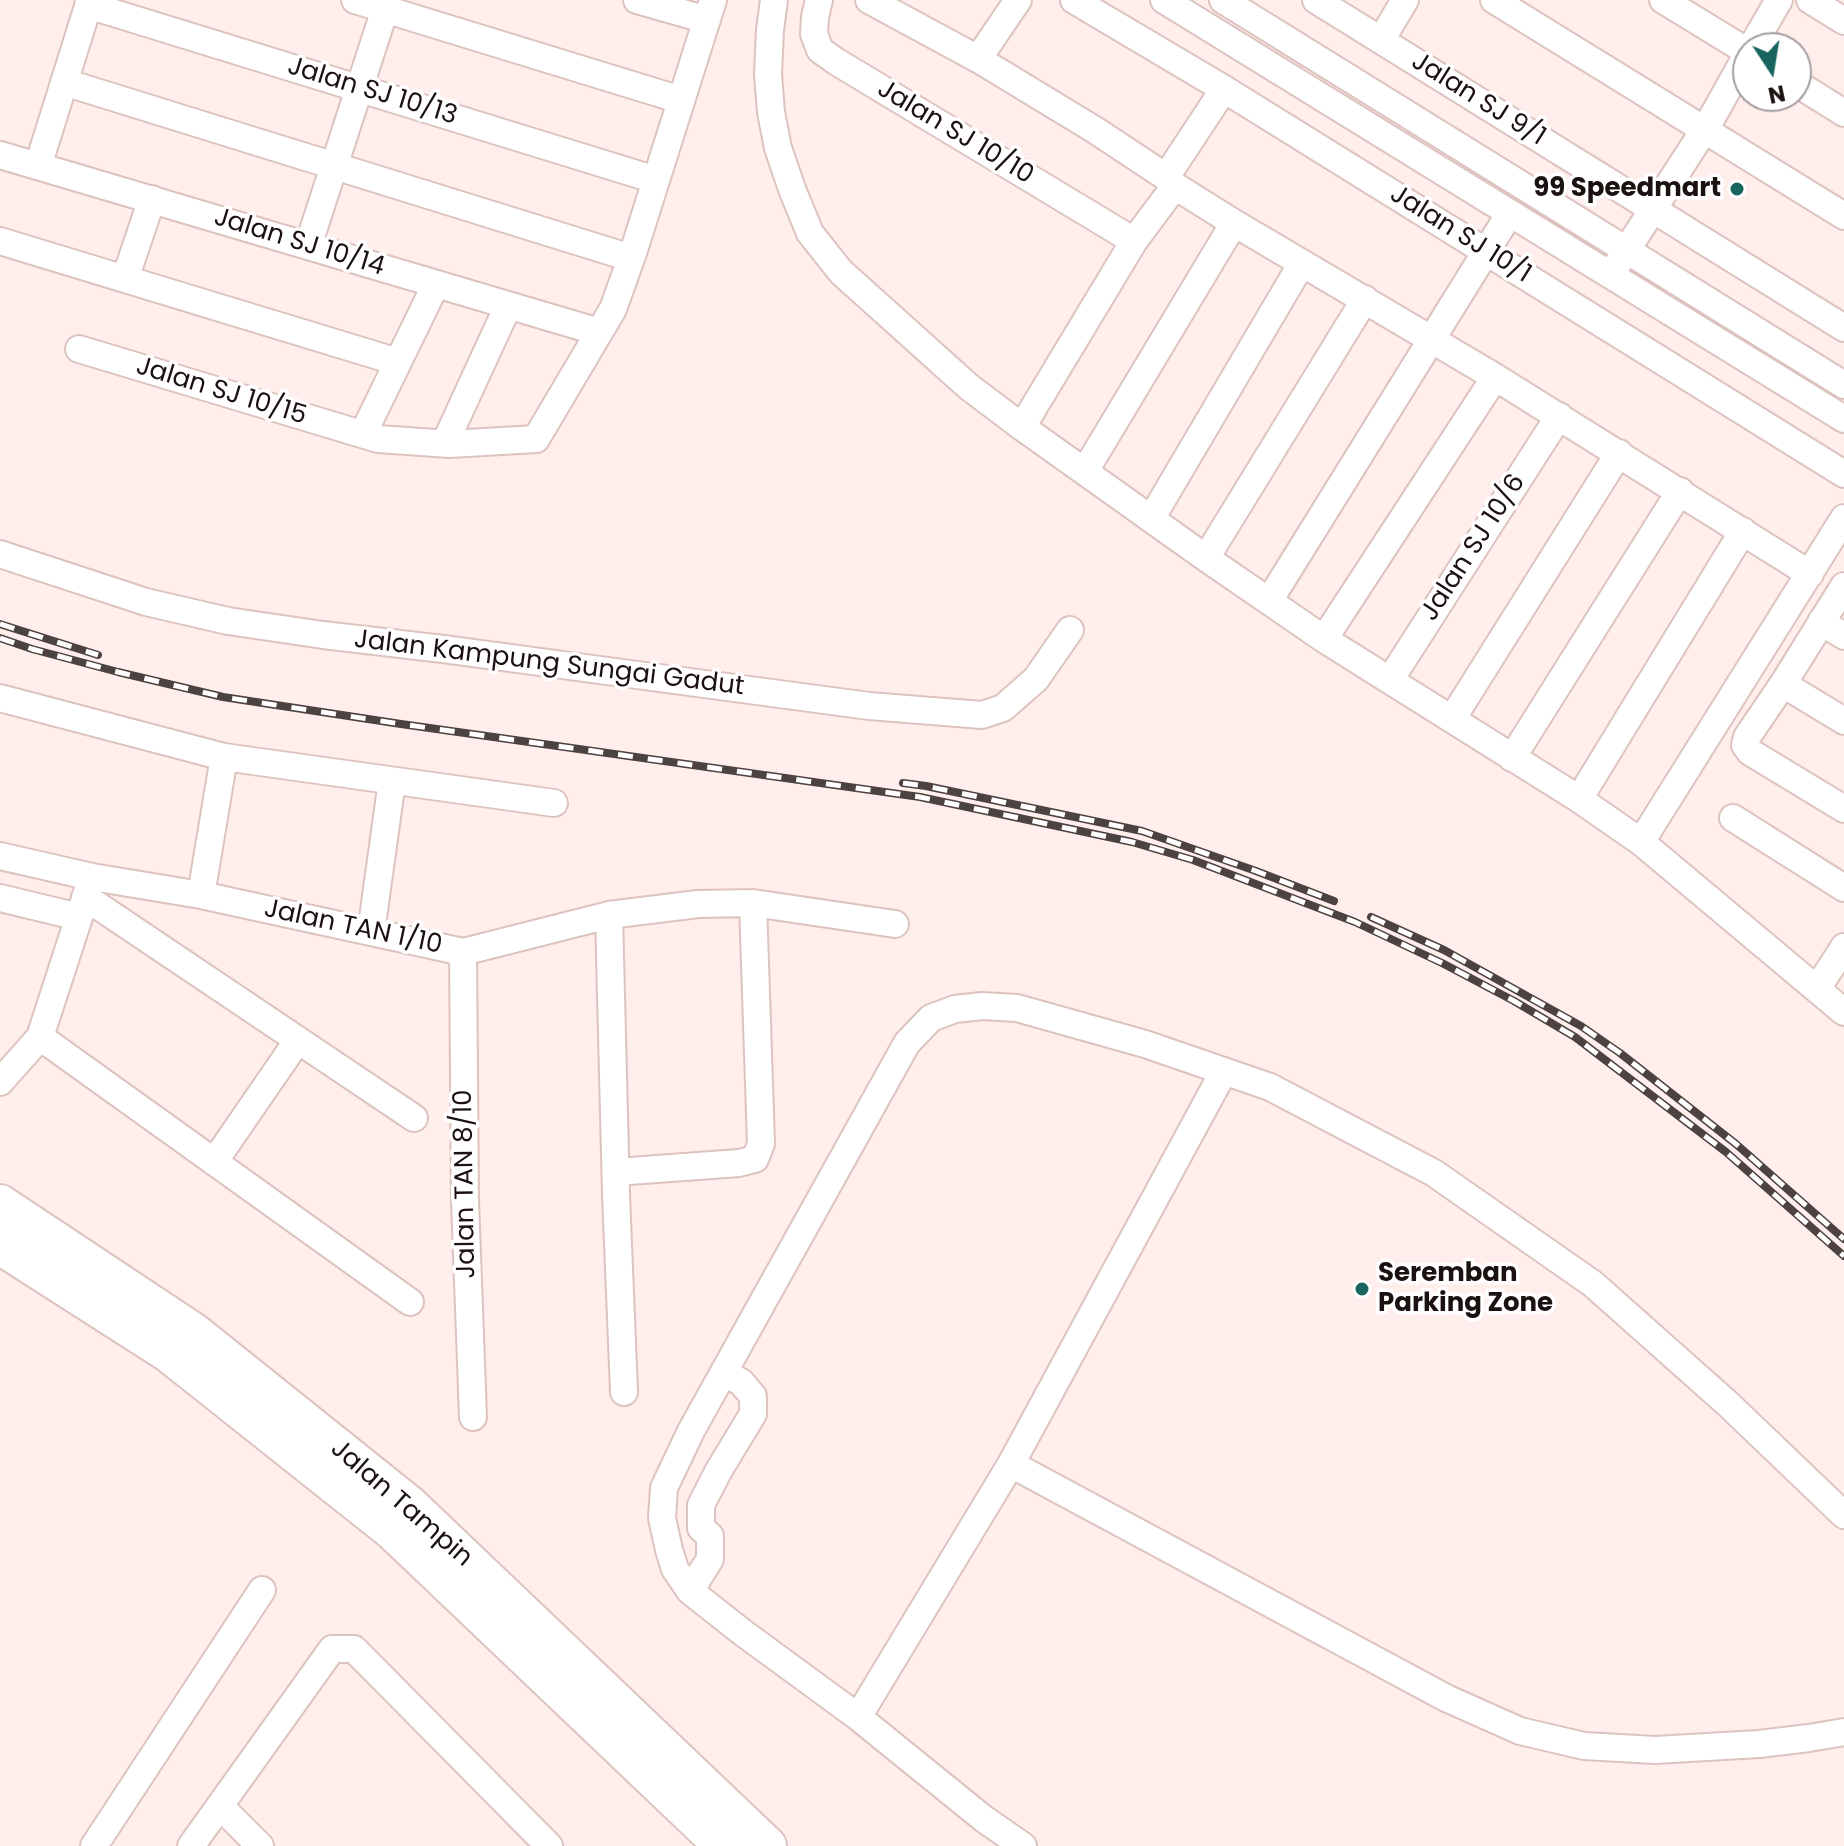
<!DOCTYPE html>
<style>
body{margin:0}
#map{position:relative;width:1844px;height:1846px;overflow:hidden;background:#ffeeec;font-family:Poppins,sans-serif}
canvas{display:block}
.north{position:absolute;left:1732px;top:32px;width:80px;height:80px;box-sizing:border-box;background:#fff;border:2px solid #a3a09f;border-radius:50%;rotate:168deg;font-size:22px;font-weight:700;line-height:32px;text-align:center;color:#1a1110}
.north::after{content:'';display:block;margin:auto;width:28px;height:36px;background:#18645e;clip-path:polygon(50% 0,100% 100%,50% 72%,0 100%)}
</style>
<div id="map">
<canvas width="1844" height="1846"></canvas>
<div class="north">N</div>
</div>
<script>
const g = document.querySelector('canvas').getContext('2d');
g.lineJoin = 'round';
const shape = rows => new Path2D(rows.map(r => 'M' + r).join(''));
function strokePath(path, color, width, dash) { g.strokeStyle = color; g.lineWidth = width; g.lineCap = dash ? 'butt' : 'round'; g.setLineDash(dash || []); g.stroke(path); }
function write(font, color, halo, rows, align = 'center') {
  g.font = font + ' Poppins,sans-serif'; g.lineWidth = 7; g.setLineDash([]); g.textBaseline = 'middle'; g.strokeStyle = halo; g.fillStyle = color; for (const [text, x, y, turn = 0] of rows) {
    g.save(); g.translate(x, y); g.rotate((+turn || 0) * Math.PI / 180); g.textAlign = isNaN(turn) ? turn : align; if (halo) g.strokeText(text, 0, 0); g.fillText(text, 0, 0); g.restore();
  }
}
const minor = shape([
 [355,0,681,100],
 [637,0,707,20],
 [774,0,770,30,768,74,771,112,778,148,792,189,810,233,841,272,969,387,1022,427,1206,558,1324,639,1579,799,1641,842,1844,1012],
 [819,0,815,17,814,34,820,50,837,62,1134,241],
 [869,0,978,59,1095,130,1166,177,1175,186,1234,223,1495,377,1810,574],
 [1074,0,1224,89,1844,474],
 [1164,0,1844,419],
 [1223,0,1844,385],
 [1316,0,1844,328],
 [1494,0,1844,216],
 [1663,0,1748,52],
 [1810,0,1844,21],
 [88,5,656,180],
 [1381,40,1405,0],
 [1751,48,1779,0],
 [978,59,1018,0],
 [64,82,631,258],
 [1796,83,1844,113],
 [0,155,599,332],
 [38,166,90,0],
 [1166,177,1224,89],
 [0,241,398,362],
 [308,246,388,0],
 [1617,265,1710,121,1748,53],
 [125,279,152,199],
 [79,349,378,439,450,444,536,439,613,309,633,253,713,0],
 [1022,427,1134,241,1175,186],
 [363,434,436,284],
 [445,443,508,306],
 [1085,471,1234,223],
 [1151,519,1302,263],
 [0,554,146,602,228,621,323,635,443,649,869,706,982,715,1003,708,1036,679,1070,630],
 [1206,558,1365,299],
 [1844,586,1783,684,1747,737,1745,745,1750,752,1844,809],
 [1269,601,1510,213],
 [1821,622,1844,636],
 [1324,639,1495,377],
 [1390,680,1559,416],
 [1783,684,1844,721],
 [0,698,224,757,554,803],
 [1452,719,1619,453],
 [1512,758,1680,491],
 [1579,799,1743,531],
 [1733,818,1844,888],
 [1641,842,1844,518],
 [0,856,92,877,201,895,463,952,609,915,698,904,753,903,895,924],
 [92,877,40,1037,410,1302],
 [201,895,224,757],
 [85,897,414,1118],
 [0,898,79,917],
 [609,915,616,1194,624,1392],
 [371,932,392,781],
 [463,952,465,1200,473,1417],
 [1817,989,1844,947],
 [0,1082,40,1037],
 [214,1162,298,1040],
 [616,1172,739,1163,755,1159,761,1144,753,903],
 [1011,1464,1446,1698,1520,1731,1584,1746,1655,1750,1759,1744,1809,1738,1844,1732],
 [690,1591,710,1559,710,1536,701,1528,701,1505,719,1470,753,1414,753,1396,741,1382,724,1373],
 [858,1717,1011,1464,1224,1071],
 [220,1806,260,1846],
 [94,1846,262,1590],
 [191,1846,332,1649,354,1649,549,1846],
 [1023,1846,984,1819,858,1717,742,1632,690,1591,675,1569,669,1550,662,1518,664,1488,691,1431,907,1043,931,1018,955,1009,982,1006,1017,1008,1145,1044,1270,1087,1434,1173,1593,1284,1728,1404,1844,1515]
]);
const highway = shape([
 [0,1204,193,1332,409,1505,767,1846],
 [0,1245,169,1353,392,1530,724,1846]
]);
const rail = shape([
 [0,624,98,655],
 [0,638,32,649,118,672,223,697,401,724,920,797,1132,842,1193,860,1355,922,1442,963,1514,1001,1575,1037,1726,1152,1844,1256],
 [903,783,926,786,1142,831,1256,871,1334,901],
 [1371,917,1444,950,1581,1026,1620,1053,1736,1144,1844,1239]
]);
const markers = [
 [1737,189,8,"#18645e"],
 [1362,1289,8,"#18645e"]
];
const streetNames = [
 ["Jalan SJ 10/13",372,92,17],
 ["Jalan SJ 9/1",1478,100,32],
 ["Jalan SJ 10/10",955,133,31],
 ["Jalan SJ 10/1",1460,235,32],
 ["Jalan SJ 10/14",299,243,17],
 ["Jalan SJ 10/15",221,392,17],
 ["Jalan SJ 10/6",1474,548,-57],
 ["Jalan Kampung Sungai Gadut",549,664,7],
 ["Jalan TAN 1/10",353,928,12],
 ["Jalan TAN 8/10",466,1184,-91],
 ["Jalan Tampin",401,1504,41]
];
const poiNames = [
 ["99 Speedmart",1721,189],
 ["Seremban",1378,1274,"left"],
 ["Parking Zone",1378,1304,"left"]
];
strokePath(minor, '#ddc3bf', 30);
strokePath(highway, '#ddc3bf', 42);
strokePath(minor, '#fff', 26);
strokePath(highway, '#fff', 38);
strokePath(rail, '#4c4240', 8);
strokePath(rail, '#fff', 5, [15]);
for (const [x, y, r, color] of markers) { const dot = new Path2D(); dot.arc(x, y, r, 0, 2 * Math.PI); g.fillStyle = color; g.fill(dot); strokePath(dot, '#fff', 3); }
write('26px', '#1a1110', '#fff', streetNames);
write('bold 26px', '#1a1110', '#fff', poiNames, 'right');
</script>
